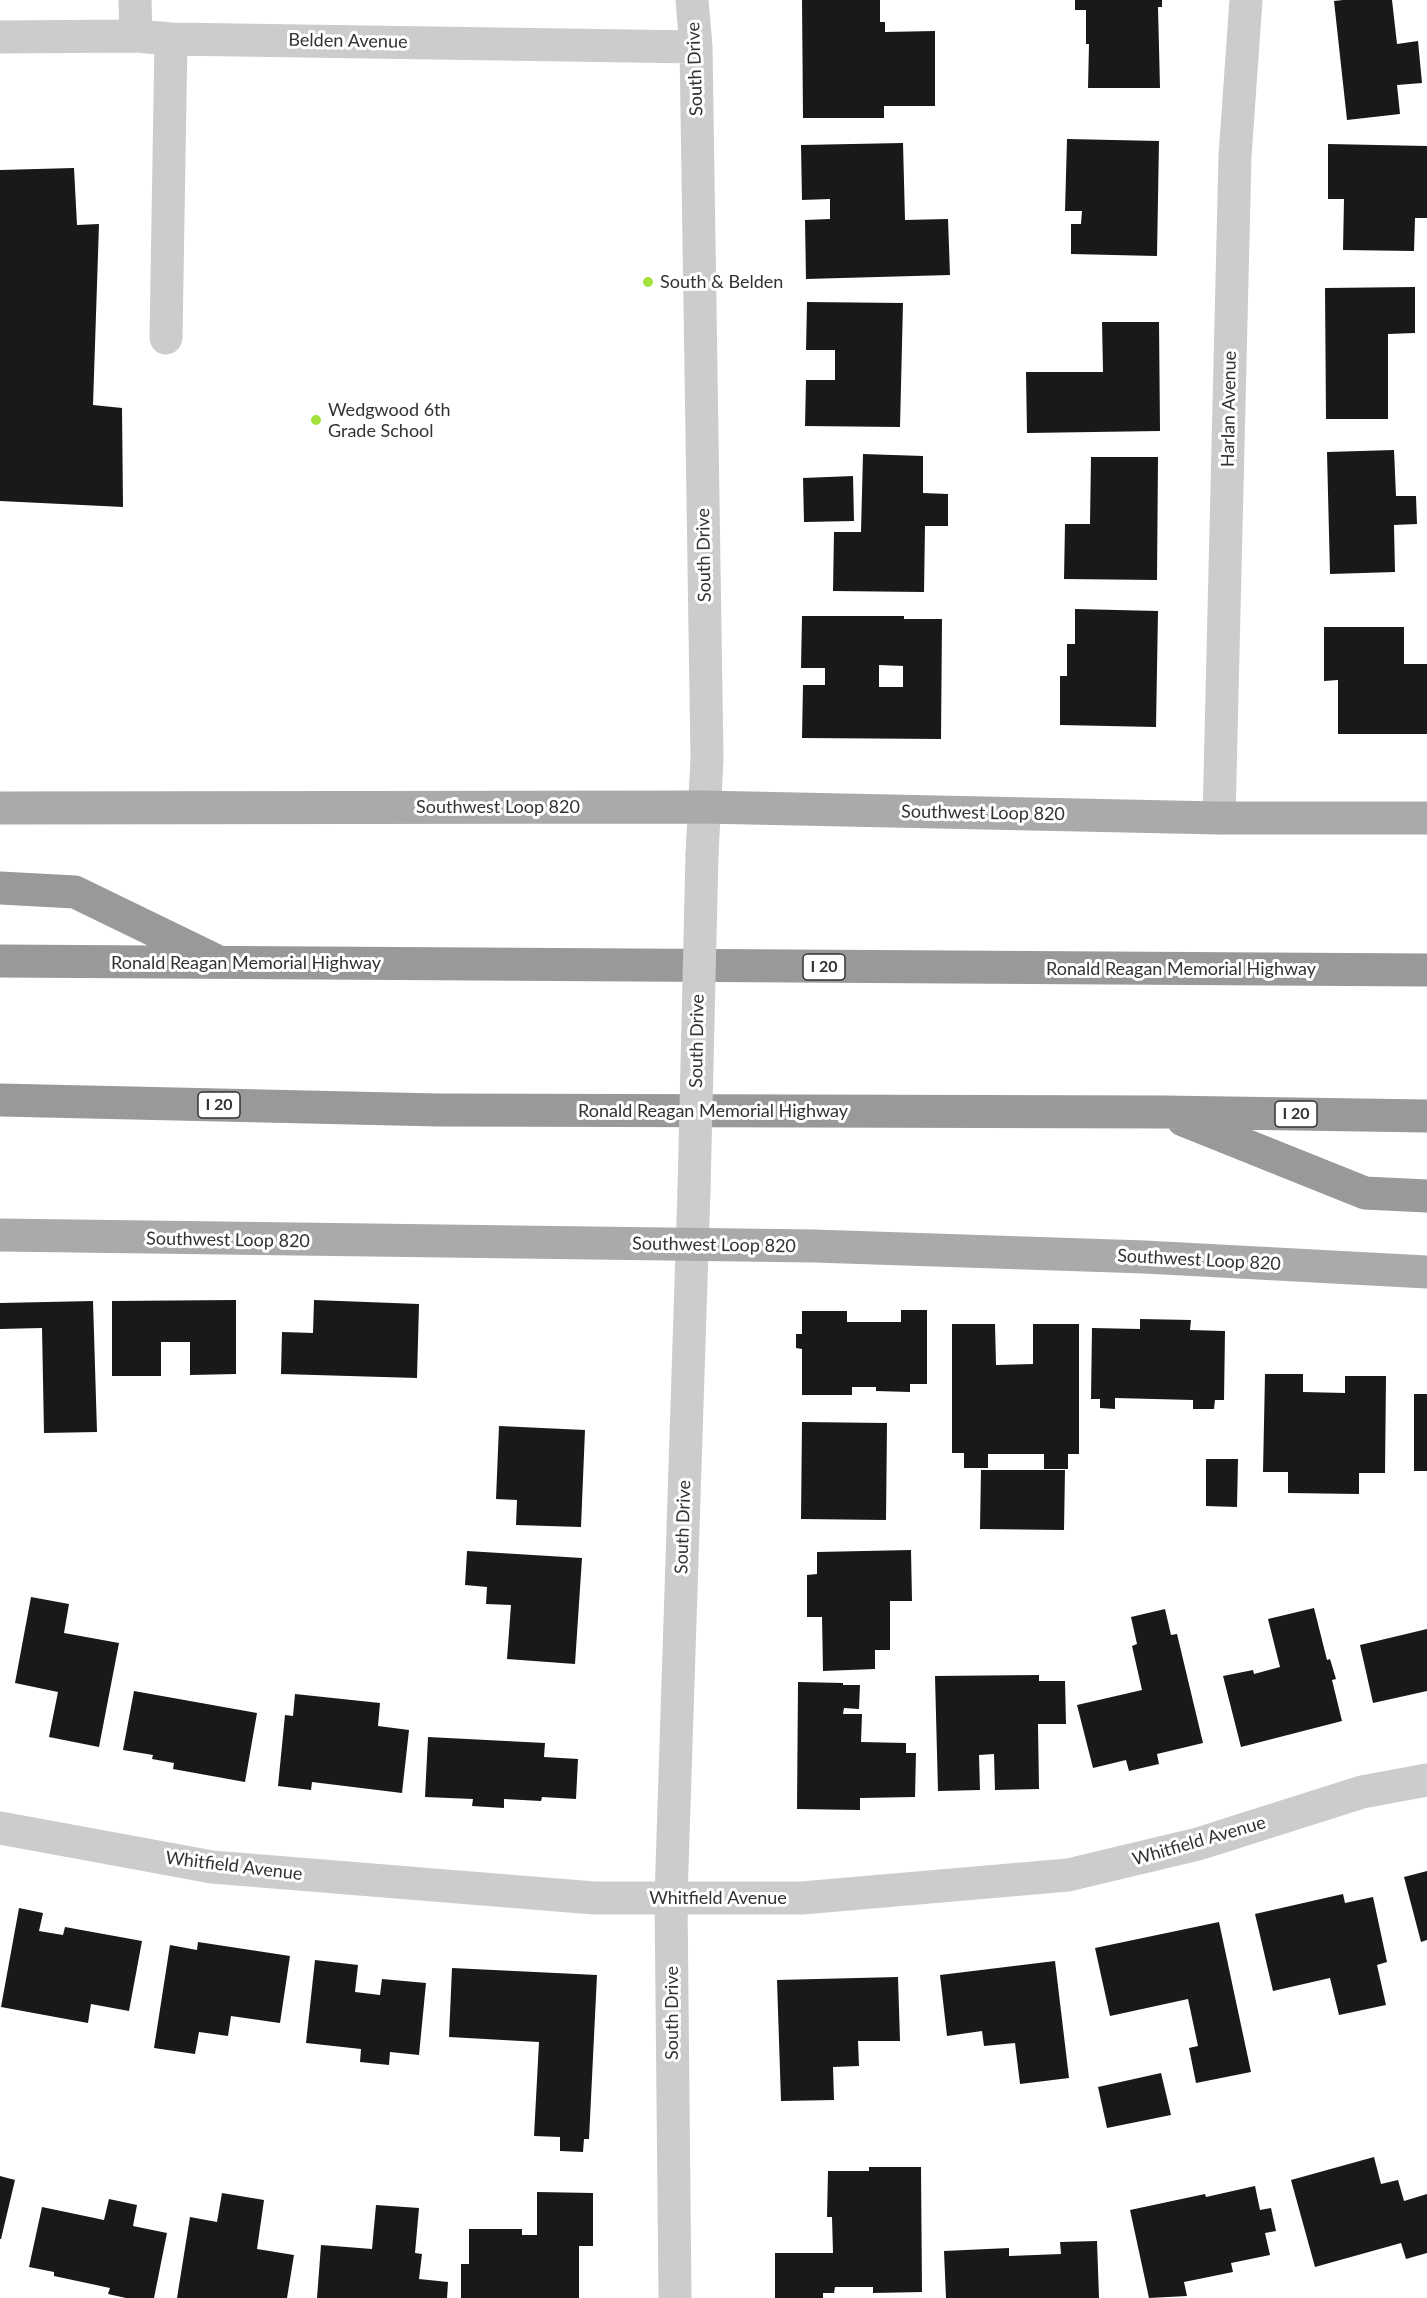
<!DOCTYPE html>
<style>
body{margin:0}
canvas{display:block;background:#fff}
</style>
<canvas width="1427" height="2298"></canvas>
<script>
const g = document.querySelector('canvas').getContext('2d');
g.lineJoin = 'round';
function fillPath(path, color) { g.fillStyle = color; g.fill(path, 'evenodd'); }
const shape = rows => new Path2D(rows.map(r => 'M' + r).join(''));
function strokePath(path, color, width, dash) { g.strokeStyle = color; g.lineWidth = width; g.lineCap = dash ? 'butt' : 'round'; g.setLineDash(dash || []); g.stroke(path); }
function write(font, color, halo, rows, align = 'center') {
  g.font = font + ' Lato,sans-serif'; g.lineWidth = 6; g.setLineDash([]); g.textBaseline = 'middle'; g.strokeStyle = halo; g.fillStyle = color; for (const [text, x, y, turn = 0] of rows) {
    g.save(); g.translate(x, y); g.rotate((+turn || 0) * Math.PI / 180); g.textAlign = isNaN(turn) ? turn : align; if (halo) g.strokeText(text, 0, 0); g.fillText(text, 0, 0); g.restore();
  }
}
const building = shape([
 [802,0,880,0,880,22,885,22,885,32,935,31,935,106,884,106,884,118,803,118],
 [1075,0,1162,0,1162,7,1158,7,1160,88,1088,88,1089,44,1086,44,1086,10,1075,10],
 [1343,0,1392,0,1397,44,1418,41,1422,83,1397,85,1400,114,1347,120,1334,1],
 [1067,139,1159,141,1157,256,1071,254,1071,224,1081,224,1082,211,1065,211],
 [903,143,905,220,948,219,950,275,806,279,805,220,830,219,830,199,802,200,801,145],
 [1328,144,1427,146,1427,218,1415,218,1414,251,1343,250,1344,199,1328,199],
 [74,168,77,225,99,224,93,405,122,408,123,507,0,501,0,170],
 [1415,287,1415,333,1388,334,1388,419,1326,419,1325,288],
 [807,302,903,303,900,427,805,426,806,380,835,380,835,350,806,350],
 [1102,322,1159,322,1160,431,1027,433,1026,372,1103,372],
 [1394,450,1396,496,1416,496,1417,524,1394,525,1395,572,1330,574,1327,452],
 [863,454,923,456,923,493,948,494,948,526,925,526,924,592,833,591,834,532,861,532],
 [1091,457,1158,457,1157,580,1064,579,1065,524,1090,524],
 [853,476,854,521,804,522,803,478],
 [1075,609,1158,611,1156,727,1060,725,1060,676,1067,676,1067,644,1075,644],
 [802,616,904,616,904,619,942,619,941,739,802,738,803,685,825,685,825,668,801,668],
 [879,665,903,666,903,687,879,687],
 [1324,627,1404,627,1404,664,1427,664,1427,734,1338,734,1338,680,1324,681],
 [236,1300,236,1374,190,1375,190,1342,161,1342,161,1376,112,1376,112,1301],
 [314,1300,419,1304,417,1378,281,1374,282,1332,313,1333],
 [93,1301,97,1432,44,1433,42,1328,0,1329,0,1303],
 [901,1310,927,1310,927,1384,910,1384,910,1392,876,1391,876,1387,852,1387,852,1395,802,1395,802,1349,796,1348,796,1334,802,1334,802,1311,847,1311,847,1322,901,1322],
 [1140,1319,1191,1320,1190,1330,1225,1331,1224,1400,1215,1400,1214,1409,1193,1409,1193,1400,1115,1398,1115,1409,1100,1408,1100,1399,1091,1399,1092,1328,1140,1329],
 [952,1324,995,1324,996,1365,1033,1364,1033,1324,1079,1324,1079,1454,1068,1454,1068,1469,1044,1469,1044,1454,988,1454,988,1468,964,1468,964,1453,952,1453],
 [1265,1374,1303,1374,1303,1392,1345,1393,1345,1376,1386,1376,1385,1473,1359,1473,1359,1494,1288,1493,1288,1472,1263,1472],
 [1414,1394,1427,1394,1427,1471,1414,1471],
 [802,1422,887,1423,886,1520,801,1519],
 [499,1426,585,1430,581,1527,516,1525,517,1500,496,1499],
 [1206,1459,1238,1459,1237,1507,1206,1506],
 [981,1470,1065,1470,1064,1530,980,1529],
 [911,1550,912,1601,890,1601,890,1650,875,1650,875,1669,823,1671,822,1617,807,1617,807,1575,817,1574,817,1552],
 [467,1551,582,1558,575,1664,507,1659,511,1605,486,1604,487,1587,465,1585],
 [31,1597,69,1604,64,1633,119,1643,99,1747,49,1737,58,1692,15,1683],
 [1314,1608,1327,1660,1330,1659,1336,1679,1332,1680,1342,1721,1241,1747,1223,1676,1253,1670,1254,1674,1280,1667,1268,1619],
 [1165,1609,1171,1635,1177,1634,1203,1743,1157,1754,1159,1764,1129,1771,1126,1760,1093,1768,1077,1705,1142,1690,1132,1646,1137,1644,1131,1617],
 [1427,1629,1427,1691,1373,1703,1360,1645],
 [1039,1675,1039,1681,1065,1681,1066,1724,1038,1724,1039,1789,995,1790,994,1754,979,1755,980,1790,938,1791,935,1676],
 [798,1682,843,1683,843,1685,860,1685,859,1709,844,1708,843,1714,862,1714,861,1742,906,1743,906,1753,916,1753,915,1797,860,1798,860,1810,797,1809],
 [134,1691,257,1713,245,1782,173,1769,174,1763,152,1759,153,1755,123,1750],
 [295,1694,380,1703,378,1726,409,1730,402,1793,312,1782,311,1790,278,1786,285,1715,293,1716],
 [428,1737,545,1743,544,1757,578,1759,576,1799,542,1797,541,1801,504,1799,504,1808,472,1806,473,1799,425,1797],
 [1427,1871,1427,1940,1421,1942,1404,1877],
 [1343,1894,1345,1903,1373,1897,1387,1962,1377,1965,1386,2005,1339,2015,1330,1978,1273,1991,1255,1914],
 [19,1908,43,1913,39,1931,63,1935,65,1927,142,1941,129,2011,91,2004,88,2023,1,2007],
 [1219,1922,1251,2072,1196,2083,1189,2048,1198,2046,1188,1999,1110,2016,1095,1948],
 [198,1942,290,1956,280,2023,231,2016,228,2036,199,2032,195,2054,154,2048,170,1945,197,1950],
 [315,1960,358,1965,355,1992,380,1995,382,1979,426,1983,419,2055,390,2052,389,2065,360,2062,361,2049,306,2043],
 [1055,1961,1069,2078,1020,2084,1015,2043,984,2046,982,2031,947,2036,940,1975],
 [452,1968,597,1975,589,2139,584,2139,583,2152,560,2151,560,2137,534,2136,539,2042,449,2037],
 [898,1977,900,2041,858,2041,859,2066,833,2067,834,2100,781,2101,777,1980],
 [1161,2073,1171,2115,1107,2128,1098,2087],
 [1374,2157,1381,2184,1398,2180,1404,2201,1427,2194,1427,2253,1406,2259,1401,2243,1315,2267,1291,2180],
 [869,2167,921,2167,922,2292,873,2293,873,2287,835,2287,834,2293,823,2293,823,2298,775,2298,775,2253,833,2253,832,2217,827,2217,828,2171,869,2171],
 [0,2176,15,2180,1,2239,0,2239],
 [1255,2186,1260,2210,1271,2208,1276,2231,1265,2233,1270,2255,1231,2263,1233,2272,1184,2282,1187,2296,1149,2298,1130,2210,1205,2194,1206,2197],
 [537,2192,593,2193,593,2246,579,2246,579,2298,461,2298,461,2264,469,2264,469,2229,522,2229,522,2235,537,2235],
 [222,2193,264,2200,257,2249,294,2255,287,2298,177,2298,190,2217,217,2222],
 [109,2199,137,2205,133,2226,167,2233,154,2298,126,2298,108,2294,110,2288,54,2276,54,2272,29,2267,42,2207,104,2220],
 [376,2205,419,2208,415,2253,422,2254,419,2279,448,2282,447,2298,317,2298,321,2245,372,2249],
 [1097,2241,1099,2298,946,2298,944,2251,1009,2248,1009,2256,1061,2254,1060,2242]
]);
const minor = shape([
 [135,0,136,36],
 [692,0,696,47,707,759,702,854],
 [0,37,136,36,171,39,696,47],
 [166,338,171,39],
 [1219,818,1235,156,1246,0],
 [0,1828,212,1867,594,1898,802,1898,1068,1875,1198,1844,1362,1792,1427,1780],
 [675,2298,671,1898,694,1190]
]);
const major = shape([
 [0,808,703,807,1219,818,1427,818],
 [0,1235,814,1246,1145,1257,1427,1272]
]);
const highway = shape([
 [0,888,75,892,215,960],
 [0,961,1427,970],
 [0,1100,439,1110,1164,1112,1427,1116],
 [1183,1120,1365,1193,1427,1196]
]);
const minorBridge = shape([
 [694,1190,702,854]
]);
const markers = [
 [648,282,6,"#a2e23b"],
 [316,420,6,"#a2e23b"]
];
const shields = [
 [824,967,42],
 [219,1105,42],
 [1296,1114,42]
];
const shieldNames = [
 ["I 20",824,967],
 ["I 20",219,1105],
 ["I 20",1296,1114]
];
const streetNames = [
 ["Belden Avenue",348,41,1],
 ["South Drive",695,69,-92],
 ["Harlan Avenue",1229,409,-89],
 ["South Drive",704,555,-91],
 ["Southwest Loop 820",498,807],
 ["Southwest Loop 820",983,813,1],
 ["Ronald Reagan Memorial Highway",246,963],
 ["Ronald Reagan Memorial Highway",1181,969],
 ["South Drive",697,1041,-89],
 ["Ronald Reagan Memorial Highway",713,1111],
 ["Southwest Loop 820",228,1240,1],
 ["Southwest Loop 820",714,1245,1],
 ["Southwest Loop 820",1199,1260,3],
 ["South Drive",683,1527,-88],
 ["Whitfield Avenue",1199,1841,-16],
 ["Whitfield Avenue",234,1866,7],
 ["Whitfield Avenue",718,1898],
 ["South Drive",672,2013,-90]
];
const poiNames = [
 ["South & Belden",660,282],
 ["Wedgwood 6th",328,410],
 ["Grade School",328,431]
];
fillPath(building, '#191919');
strokePath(minor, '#ccc', 33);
strokePath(major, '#aaa', 33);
strokePath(highway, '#999', 33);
strokePath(minorBridge, '#ccc', 33);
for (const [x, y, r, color] of markers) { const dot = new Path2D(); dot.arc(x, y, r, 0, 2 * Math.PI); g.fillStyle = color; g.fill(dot); strokePath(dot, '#fff', 2); }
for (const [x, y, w] of shields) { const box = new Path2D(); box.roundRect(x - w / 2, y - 13, w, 26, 4.5); g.fillStyle = '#fff'; g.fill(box); strokePath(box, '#323232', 1.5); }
write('bold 16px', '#323232', null, shieldNames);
write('18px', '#323232', '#fff', streetNames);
write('18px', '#323232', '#fff', poiNames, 'left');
</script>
